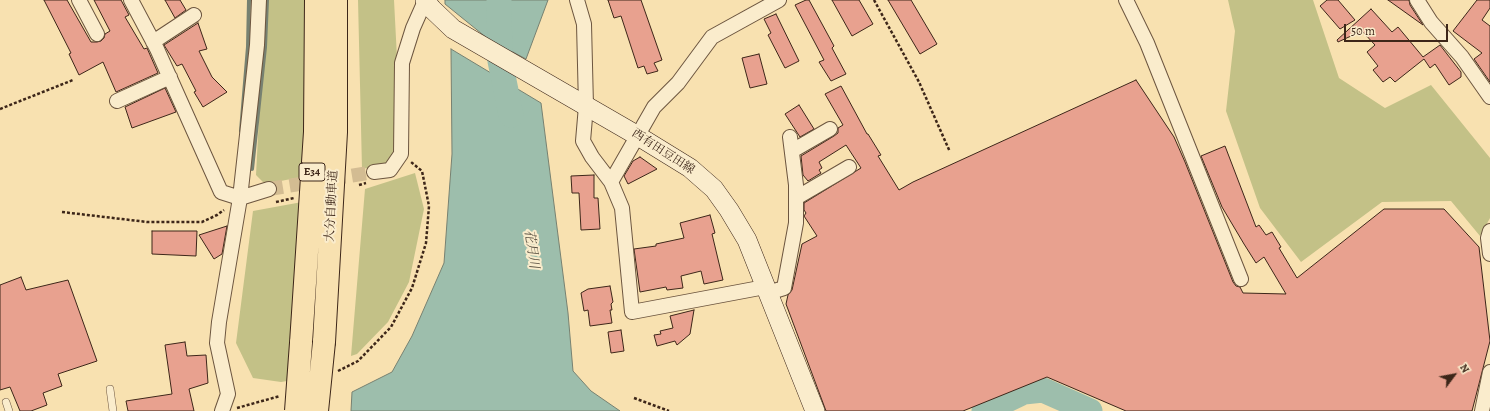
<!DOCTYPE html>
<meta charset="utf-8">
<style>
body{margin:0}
#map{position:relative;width:1490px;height:411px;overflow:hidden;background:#f8e1b0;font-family:Alegreya,serif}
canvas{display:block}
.north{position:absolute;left:1434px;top:355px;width:40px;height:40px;-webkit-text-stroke:3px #faeccc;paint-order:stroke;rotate:58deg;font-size:11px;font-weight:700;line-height:16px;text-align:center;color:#3d2619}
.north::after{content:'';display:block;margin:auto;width:14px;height:18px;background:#3d2619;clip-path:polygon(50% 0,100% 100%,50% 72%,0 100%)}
.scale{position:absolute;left:1344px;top:24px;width:104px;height:18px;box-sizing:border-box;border:2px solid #3d2619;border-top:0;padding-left:5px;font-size:12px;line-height:14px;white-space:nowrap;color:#3d2619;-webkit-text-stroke:3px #faeccc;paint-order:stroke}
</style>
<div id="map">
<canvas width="1490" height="411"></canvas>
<div class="north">N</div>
<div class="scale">50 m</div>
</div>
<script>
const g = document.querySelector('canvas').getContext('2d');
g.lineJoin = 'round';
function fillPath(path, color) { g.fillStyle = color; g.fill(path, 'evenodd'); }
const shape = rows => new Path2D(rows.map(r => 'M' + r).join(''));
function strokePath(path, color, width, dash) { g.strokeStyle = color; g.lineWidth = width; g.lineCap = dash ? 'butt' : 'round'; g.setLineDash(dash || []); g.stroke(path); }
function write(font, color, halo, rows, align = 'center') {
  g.font = font + ' Alegreya,"Noto Serif JP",serif'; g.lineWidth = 4; g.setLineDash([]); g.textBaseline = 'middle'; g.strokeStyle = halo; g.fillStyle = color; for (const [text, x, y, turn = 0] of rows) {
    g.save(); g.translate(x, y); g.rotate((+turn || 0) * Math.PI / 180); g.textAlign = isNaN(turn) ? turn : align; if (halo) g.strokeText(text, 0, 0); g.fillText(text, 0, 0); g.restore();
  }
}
const green = shape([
 [265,0,313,0,312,175,265,184,256,175],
 [358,0,394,0,397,58,397,150,385,165,362,169],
 [1228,0,1313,0,1339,78,1385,108,1431,85,1490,158,1490,218,1480,236,1451,201,1382,202,1301,262,1260,208,1226,111,1235,31],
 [415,173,424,209,409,282,388,322,357,354,351,356,365,189],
 [313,200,306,378,281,382,253,378,236,343,253,211]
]);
const water = shape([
 [445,0,548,0,526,59,487,38,445,4,445,0],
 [451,49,541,103,568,313,573,371,591,391,620,411,351,411,352,392,392,372,412,336,444,263,452,154,451,49]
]);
const stream = shape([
 [241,131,248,47,249,0],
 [252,169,265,47,267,0]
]);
const river = shape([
 [499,0,500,61,511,115],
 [984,411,1024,392,1043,390,1090,411]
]);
const building = shape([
 [44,0,67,0,91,42,97,42,101,41,104,38,105,34,110,31,94,0,121,0,129,15,125,17,144,49,147,48,158,73,116,92,103,62,79,75,69,54,71,53,44,0],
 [165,0,180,0,186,10,175,18,165,0],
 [608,0,641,0,662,60,654,63,658,71,647,74,644,66,638,68,621,16,614,18,608,0],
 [806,0,809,0,834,46,832,48,846,74,831,81,819,62,824,60,795,5,806,0],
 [832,0,859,0,873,24,852,36,832,0],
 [888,0,911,0,937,44,920,54,888,0],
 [1327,0,1338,0,1355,20,1340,29,1320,6,1327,0],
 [1388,0,1409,0,1410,5,1423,25,1388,0],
 [1477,0,1490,0,1490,8,1482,20,1490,26,1490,82,1474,59,1482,53,1453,31,1477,0],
 [1371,9,1392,32,1398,27,1423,57,1440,45,1461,72,1461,77,1449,85,1435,64,1430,68,1424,59,1395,82,1390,77,1383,82,1373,70,1378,66,1367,52,1375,45,1362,31,1338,42,1337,40,1371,9],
 [776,14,799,61,785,68,768,35,771,33,764,19,776,14],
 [198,23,207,49,199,51,212,77,227,92,203,107,194,92,196,91,182,64,177,66,164,45,198,23],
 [759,54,767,84,750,88,742,58,759,54],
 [1136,80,1174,137,1185,162,1233,282,1236,286,1240,287,1243,293,1286,294,1264,257,1256,263,1244,244,1222,207,1201,156,1225,146,1256,227,1259,225,1266,235,1272,232,1281,247,1279,248,1297,278,1384,209,1444,209,1479,247,1490,341,1472,411,1126,411,1047,377,963,411,826,411,786,304,788,295,792,290,802,244,817,236,804,216,806,213,804,210,804,203,861,168,846,145,819,162,822,168,819,170,821,173,808,181,803,175,801,156,834,136,838,133,838,128,843,125,825,94,841,86,867,134,868,134,881,155,878,156,899,190,913,182,1136,80],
 [165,88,176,112,132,128,125,107,165,88],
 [799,105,814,129,800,137,785,114,799,105],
 [640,157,657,169,628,184,624,176,633,161,640,157],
 [594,175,594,198,598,198,600,229,581,230,579,193,572,193,571,176,594,175],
 [710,215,715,233,712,234,723,280,704,284,701,271,681,276,683,288,667,290,666,287,640,292,634,249,656,246,656,244,684,238,680,223,710,215],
 [227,226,222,254,214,259,199,235,227,226],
 [152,231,197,231,196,256,152,254,152,231],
 [21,277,26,290,68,280,97,361,58,374,62,386,43,393,47,405,31,411,20,411,10,387,0,390,0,285,21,277],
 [610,286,613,302,611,304,612,310,610,310,612,323,590,326,588,310,584,311,581,293,588,289,610,286],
 [694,310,690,334,677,345,675,341,657,346,654,335,661,334,660,331,673,328,670,316,694,310],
 [621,330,624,351,611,353,608,332,621,330],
 [185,342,187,356,206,355,208,383,189,389,194,411,128,411,126,401,172,394,165,345,185,342]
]);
const minorTunnel = shape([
 [269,189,374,172]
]);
const path = shape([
 [874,0,919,82,950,152],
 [0,109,73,80],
 [359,185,366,183],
 [276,202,294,198],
 [62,212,147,222,202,222,217,215,224,210],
 [338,371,358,361,391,327,412,288,426,243,429,206,422,171,411,162],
 [634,398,669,411],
 [237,408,280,396]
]);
const service = shape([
 [110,389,113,411],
 [6,402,9,411]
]);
const minor = shape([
 [79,0,97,34],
 [131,0,157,49,221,192,240,198,269,189],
 [577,0,584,24,586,106,583,141,592,157,611,182,622,208,632,312,765,287],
 [1126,0,1147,43,1241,279],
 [1417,0,1431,22,1462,57,1490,97],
 [153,42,194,15],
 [117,101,170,77],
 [792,151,830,129],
 [374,172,390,170,401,154,402,63,413,28,425,1],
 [611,182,654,107,678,83,712,37,779,0],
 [796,198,849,167],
 [1490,231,1488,238,1490,254],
 [768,293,784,288,796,223,796,185,790,137],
 [222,411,228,394,217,343,219,322,240,198,257,45,259,0],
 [1482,411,1490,372]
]);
const secondary = shape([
 [425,0,432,9,453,29,638,136,690,168,714,189,729,210,747,240,815,411]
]);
const motorway = shape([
 [324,342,336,132,336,0],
 [301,343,315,132,316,0]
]);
const motorwayBridge = shape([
 [296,411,301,343],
 [317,411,324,342]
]);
const shields = [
 [312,172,26]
];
const shieldNames = [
 ["E34",312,172]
];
const streetNames = [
 ["西有田豆田線",663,152,33],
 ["大分自動車道",332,206,-87]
];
const waterNames = [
 ["花月川",531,249,82]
];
fillPath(green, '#c3c187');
fillPath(water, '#9dbeac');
strokePath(water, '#778171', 1);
strokePath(stream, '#778171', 4);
strokePath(river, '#9dbeac', 25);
fillPath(building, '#e8a18f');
strokePath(building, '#3d2619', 1);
strokePath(minorTunnel, '#d3bc92', 14, [14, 7]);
strokePath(service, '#6c553f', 8);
strokePath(minor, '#6c553f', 16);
strokePath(secondary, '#3d2619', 20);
strokePath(motorway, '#3d2619', 24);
strokePath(path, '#3d2619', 2.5, [3, 2]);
strokePath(service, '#faeccc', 7);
strokePath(minor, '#faeccc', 14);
strokePath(secondary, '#faeccc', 19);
strokePath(motorway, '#f8e1b0', 22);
strokePath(motorwayBridge, '#3d2619', 24, []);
strokePath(motorwayBridge, '#f8e1b0', 22);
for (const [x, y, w] of shields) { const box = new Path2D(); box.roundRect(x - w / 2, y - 9, w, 18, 3); g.fillStyle = '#faeccc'; g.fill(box); strokePath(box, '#3d2619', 1); }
write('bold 11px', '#3d2619', null, shieldNames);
write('12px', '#3d2619', '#faeccc', streetNames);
write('italic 13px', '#554c3e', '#faeccc', waterNames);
</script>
